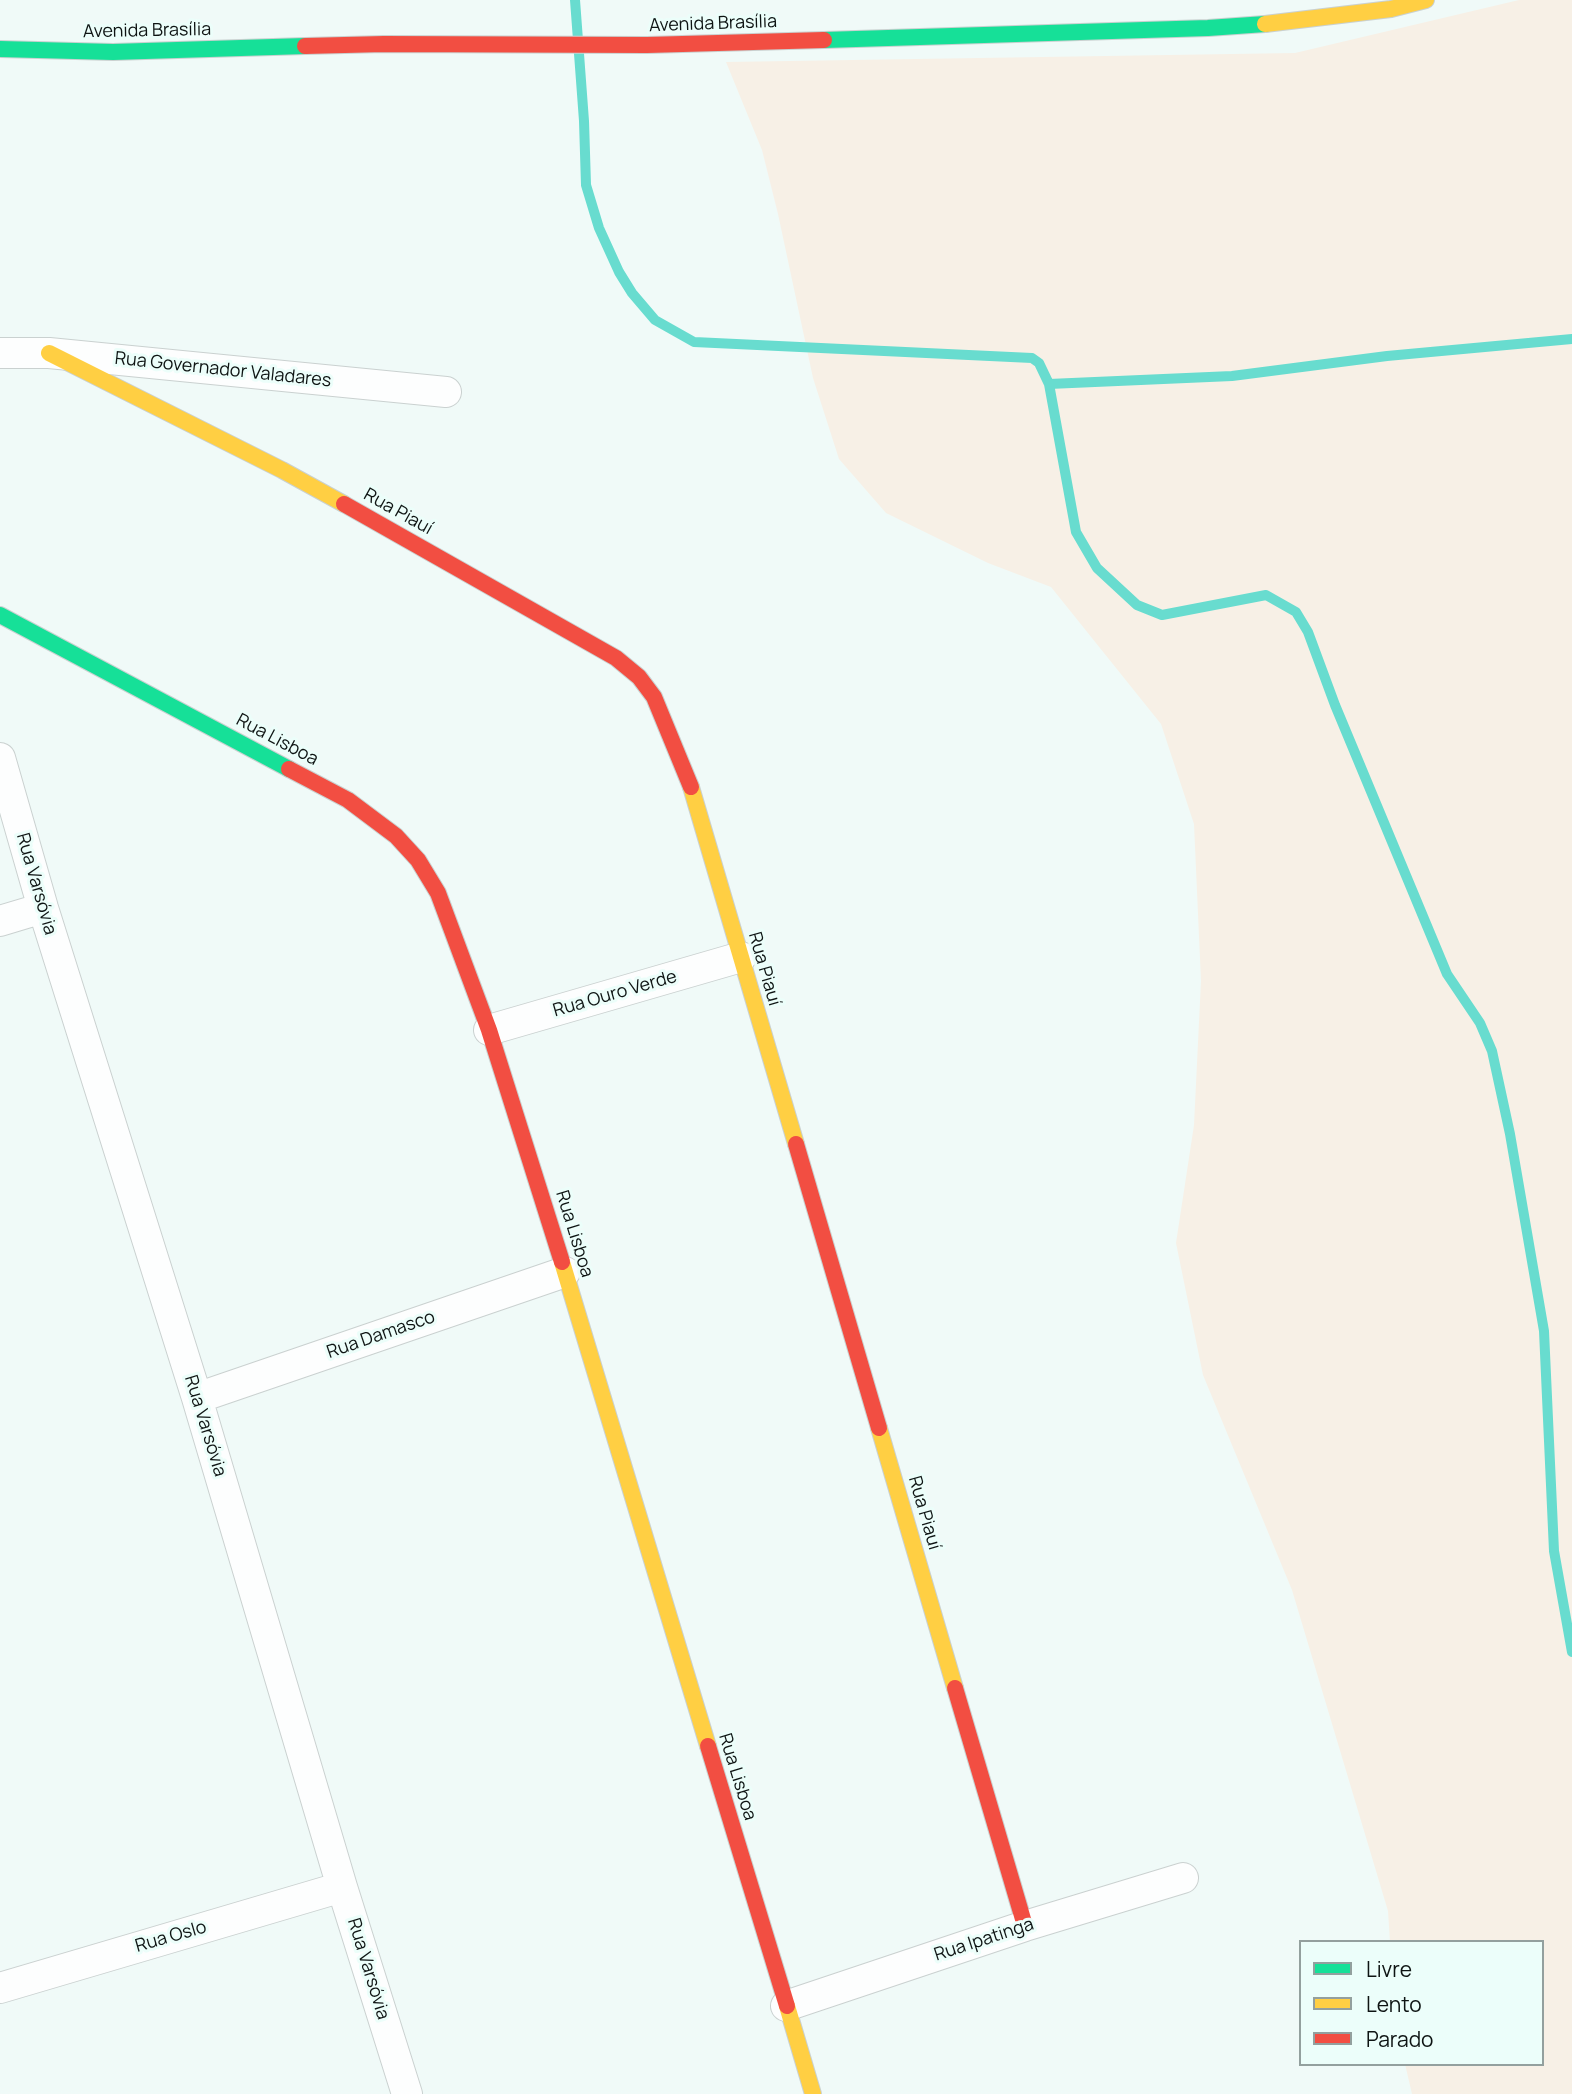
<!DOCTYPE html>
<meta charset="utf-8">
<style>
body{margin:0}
#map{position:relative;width:1572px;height:2094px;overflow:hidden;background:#f0faf8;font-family:Manrope,sans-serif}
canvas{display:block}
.legend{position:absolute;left:1299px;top:1940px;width:245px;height:126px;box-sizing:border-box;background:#ecfefa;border:2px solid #93a09e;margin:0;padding:9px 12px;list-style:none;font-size:21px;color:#0e1413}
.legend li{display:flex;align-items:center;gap:14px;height:35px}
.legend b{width:35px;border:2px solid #93a09e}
</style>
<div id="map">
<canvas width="1572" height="2094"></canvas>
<ul class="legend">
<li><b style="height:9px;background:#16e098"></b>Livre</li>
<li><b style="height:9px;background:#ffcf43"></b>Lento</li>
<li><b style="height:9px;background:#f24e42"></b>Parado</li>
</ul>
</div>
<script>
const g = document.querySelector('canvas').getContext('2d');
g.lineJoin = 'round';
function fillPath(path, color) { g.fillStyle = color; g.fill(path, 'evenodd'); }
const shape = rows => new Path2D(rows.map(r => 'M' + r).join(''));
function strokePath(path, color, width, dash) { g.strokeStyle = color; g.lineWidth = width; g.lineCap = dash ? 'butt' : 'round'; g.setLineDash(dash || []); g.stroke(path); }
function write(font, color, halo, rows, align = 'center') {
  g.font = font + ' Manrope,sans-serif'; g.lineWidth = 6; g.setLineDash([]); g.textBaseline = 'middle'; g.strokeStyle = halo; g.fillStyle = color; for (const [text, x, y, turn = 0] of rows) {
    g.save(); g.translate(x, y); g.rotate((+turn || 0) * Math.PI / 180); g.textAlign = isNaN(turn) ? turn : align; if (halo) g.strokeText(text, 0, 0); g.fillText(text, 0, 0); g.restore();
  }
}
const green = shape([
 [1519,0,1572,0,1572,2094,1412,2094,1405,2064,1542,2064,1542,1942,1390,1942,1388,1911,1292,1590,1203,1375,1176,1243,1194,1125,1201,981,1194,824,1161,724,1051,587,988,563,886,513,839,459,813,378,778,214,762,150,726,62,1295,53]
]);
const stream = shape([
 [575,0,584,121,586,185,599,228,619,272,632,293,655,320,694,342,1032,358,1039,363,1049,384,1076,532,1097,568,1137,605,1162,615,1266,595,1296,612,1308,632,1335,705,1447,974,1480,1023,1492,1051,1510,1134,1544,1331,1554,1551,1572,1652],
 [1049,384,1232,376,1387,356,1572,339]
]);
const street = shape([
 [0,353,49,353,446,392],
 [0,758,43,908,197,1398,342,1887,407,2094],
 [0,921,43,908],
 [489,1030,741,957],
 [197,1398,565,1272],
 [0,1988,342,1887],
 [786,2006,1025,1926,1183,1878]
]);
const fast = shape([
 [824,40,1208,28,1265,24],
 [0,49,113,52,305,46],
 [0,615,289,769]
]);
const slow = shape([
 [1265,24,1391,9,1426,0],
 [49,353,282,470,344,504],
 [691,787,796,1144],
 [562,1262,708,1746],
 [879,1428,955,1688],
 [787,2006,813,2094]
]);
const jam = shape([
 [305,46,384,44,647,45,824,40],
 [344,504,616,658,639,677,654,697,691,787],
 [289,769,348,800,396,836,418,860,438,893,489,1030,562,1262],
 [796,1144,879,1428],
 [955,1688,1025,1926],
 [708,1746,787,2006]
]);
const streetNames = [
 ["Avenida Brasília",713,24,-2],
 ["Avenida Brasília",147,31,-1],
 ["Rua Governador Valadares",223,370,6],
 ["Rua Piauí",398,512,29],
 ["Rua Lisboa",277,740,28],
 ["Rua Varsóvia",36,884,74],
 ["Rua Piauí",764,969,74],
 ["Rua Ouro Verde",615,994,-16],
 ["Rua Lisboa",574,1234,73],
 ["Rua Damasco",381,1335,-19],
 ["Rua Varsóvia",205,1426,73],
 ["Rua Piauí",924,1513,74],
 ["Rua Lisboa",737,1777,73],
 ["Rua Oslo",171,1937,-16],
 ["Rua Ipatinga",984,1940,-18],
 ["Rua Varsóvia",368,1969,73]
];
fillPath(green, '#f7f0e6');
strokePath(stream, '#68dccf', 10);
strokePath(street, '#cad1d0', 32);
strokePath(fast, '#cad1d0', 18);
strokePath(slow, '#cad1d0', 18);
strokePath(jam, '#cad1d0', 18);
strokePath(street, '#fdfefe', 30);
strokePath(fast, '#16e098', 16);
strokePath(slow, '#ffcf43', 16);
strokePath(jam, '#f24e42', 16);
write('18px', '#0e1413', '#ecfefa', streetNames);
</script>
